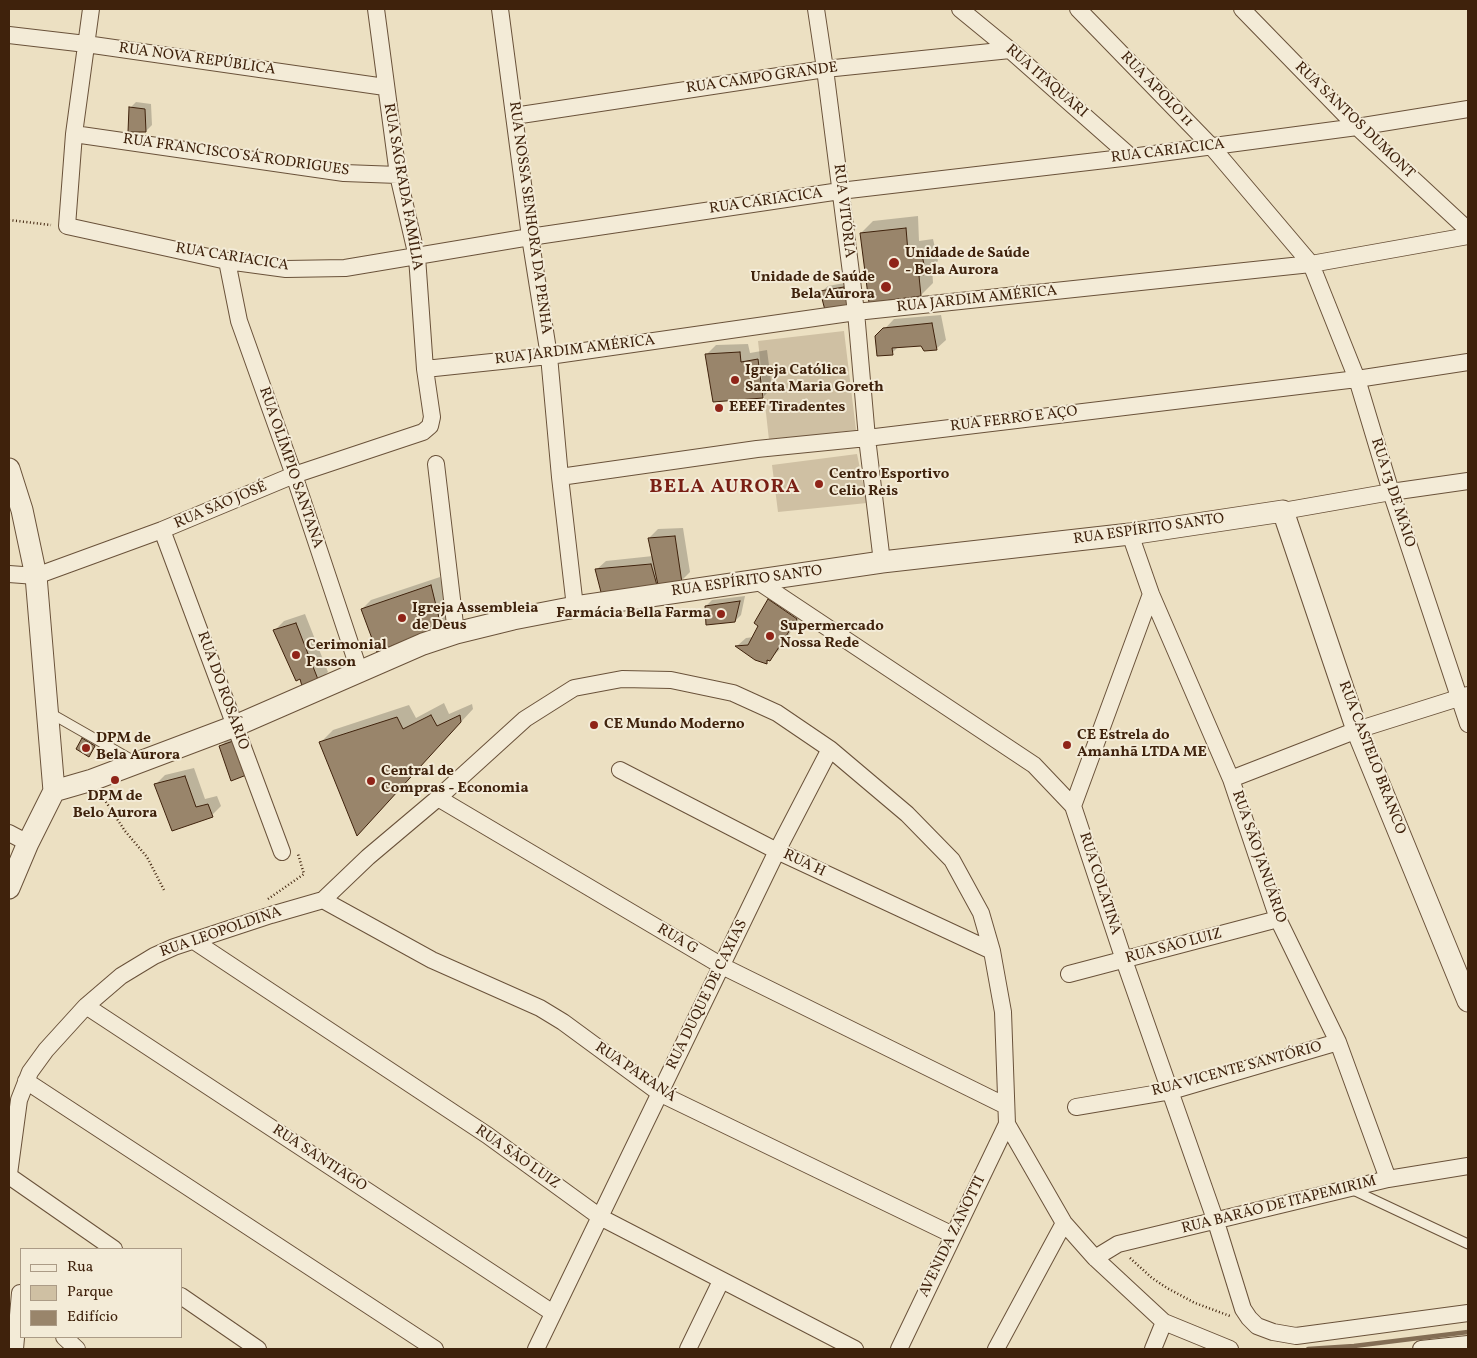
<!DOCTYPE html>
<meta charset="utf-8">
<style>
body{margin:0}
#map{position:relative;width:1477px;height:1358px;overflow:hidden;background:#ece0c2;font-family:Vollkorn,serif}
canvas{display:block}
.frame{position:absolute;inset:0;border:10px solid #3f220c;pointer-events:none}
.legend{position:absolute;left:20px;top:1248px;width:162px;height:90px;box-sizing:border-box;background:#f3ebd7;border:1px solid #ab9b86;margin:0;padding:6px 9px;list-style:none;font-size:15px;color:#3f220c}
.legend li{display:flex;align-items:center;gap:10px;height:25px}
.legend b{width:25px;border:1px solid #ab9b86}
</style>
<div id="map">
<canvas width="1477" height="1358"></canvas>
<div class="frame"></div>
<ul class="legend">
<li><b style="height:6px;background:#f3ebd7"></b>Rua</li>
<li><b style="height:14px;background:#cfc0a3"></b>Parque</li>
<li><b style="height:14px;background:#99856b"></b>Edifício</li>
</ul>
</div>
<script>
const g = document.querySelector('canvas').getContext('2d');
g.lineJoin = 'round';
function fillPath(path, color) { g.fillStyle = color; g.fill(path, 'evenodd'); }
const shape = rows => new Path2D(rows.map(r => 'M' + r).join(''));
function strokePath(path, color, width, dash) { g.strokeStyle = color; g.lineWidth = width; g.lineCap = dash ? 'butt' : 'round'; g.setLineDash(dash || []); g.stroke(path); }
function write(font, color, halo, rows, align = 'center') {
  g.font = font + ' Vollkorn,serif'; g.lineWidth = 4; g.setLineDash([]); g.textBaseline = 'middle'; g.strokeStyle = halo; g.fillStyle = color; for (const [text, x, y, turn = 0] of rows) {
    g.save(); g.translate(x, y); g.rotate((+turn || 0) * Math.PI / 180); g.textAlign = isNaN(turn) ? turn : align; if (halo) g.strokeText(text, 0, 0); g.fillText(text, 0, 0); g.restore();
  }
}
const green = shape([
 [844,331,856,430,769,440,758,341],
 [857,454,867,503,778,512,772,465]
]);
const shadow = shape([
 [136,102,151,104,152,125,146,131,130,108],
 [918,216,919,241,933,239,938,261,932,267,933,283,921,295,861,233,873,221],
 [850,282,854,306,822,291,828,286],
 [941,315,946,340,936,349,922,344,899,346,892,353,877,337,894,319],
 [748,344,750,353,767,350,772,388,763,397,707,354,716,345],
 [683,528,690,572,681,581,658,588,596,570,606,561,653,556,649,538,658,529],
 [440,577,450,616,441,625,362,609,371,600],
 [778,591,805,610,779,650,766,663,737,646,746,638,754,637,760,626,755,623,769,600],
 [745,596,741,615,735,621,706,606,712,600],
 [305,614,328,672,319,681,301,677,275,630,284,621],
 [444,703,449,714,472,704,473,709,369,822,321,742,333,730,409,705,416,718],
 [242,735,254,767,220,747,226,741],
 [86,737,97,744,89,755,83,739],
 [194,768,205,799,217,796,221,806,212,815,173,829,156,784,165,775]
]);
const stream = shape([
 [1308,1349,1354,1346,1468,1332]
]);
const building = shape([
 [129,107,145,109,146,132,128,132,129,107],
 [906,228,908,252,921,250,926,274,919,276,921,296,869,303,860,233,906,228],
 [844,287,849,310,826,314,820,291,844,287],
 [932,323,937,350,924,351,921,346,892,348,893,355,877,356,875,336,883,328,932,323],
 [740,352,741,362,758,359,763,398,713,402,705,354,740,352],
 [675,536,682,583,658,585,648,538,675,536],
 [651,564,658,589,602,596,595,569,651,564],
 [431,585,441,626,377,652,361,609,431,585],
 [768,599,797,619,770,661,767,660,767,664,755,660,735,646,748,645,758,626,754,623,768,599],
 [740,601,735,622,706,625,705,606,740,601],
 [296,623,319,682,303,690,300,679,296,681,273,630,296,623],
 [431,715,437,726,460,715,461,722,357,836,319,742,397,717,403,729,431,715],
 [82,738,95,746,89,757,76,749,82,738],
 [236,740,249,774,231,781,219,746,236,740],
 [185,776,196,807,208,804,213,817,172,831,154,784,185,776]
]);
const path = shape([
 [9,220,51,225],
 [102,796,125,831,147,857,164,890],
 [268,899,304,874,298,854],
 [1130,1258,1152,1278,1167,1288,1195,1303,1230,1316]
]);
const service = shape([
 [50,713,134,761],
 [1351,1189,1468,1244]
]);
const minor = shape([
 [91,9,74,134,67,226,227,261,286,269,345,268,530,237,840,191,1131,157,1357,127,1468,109],
 [500,9,530,237,549,356,560,477,575,607],
 [816,9,825,69,856,312,867,438,882,562],
 [960,9,1010,50,1131,157],
 [1078,9,1211,146,1311,264,1357,379,1391,492,1468,724],
 [1242,9,1357,127,1468,230],
 [9,35,86,44,385,87],
 [514,116,825,69,1010,50],
 [74,134,344,173,398,175],
 [227,261,239,321,294,475,360,673],
 [425,369,549,356,856,312,1311,264,1468,236],
 [436,464,456,633],
 [560,477,757,449,867,438,1357,379,1468,362],
 [1283,511,1391,492,1468,481],
 [162,530,282,852],
 [1130,534,1151,594,1231,779,1278,919,1338,1042,1388,1179],
 [9,574,36,576,162,530,294,475,423,432,430,426,432,417,425,369,417,257,398,175,376,9],
 [756,580,1034,765,1073,806,1124,960,1216,1222,1243,1309,1249,1318,1257,1326,1273,1332,1296,1336,1468,1313],
 [620,770,777,851,992,951],
 [1231,779,1357,730,1468,695],
 [438,798,722,966,1006,1106],
 [1073,806,1151,594],
 [9,833,28,843],
 [323,900,432,960,540,1008,563,1022,661,1094,953,1235],
 [194,941,487,1135,600,1217,855,1349],
 [1069,974,1278,919],
 [86,1006,553,1313],
 [26,1081,435,1349],
 [1076,1107,1171,1091,1338,1042],
 [9,1174,19,1100,30,1072,46,1050,86,1006,121,976,154,956,174,947,271,915,323,900,368,857,438,798,525,719,574,688,622,679,671,680,733,693,777,713,830,749,907,814,952,860,981,913,992,951,1003,1012,1007,1124,1064,1223,1095,1258,1164,1322,1230,1349],
 [9,1176,114,1249],
 [1095,1258,1118,1244,1388,1179,1468,1166],
 [181,1296,258,1349],
 [64,1337,77,1349],
 [15,1349,20,1293],
 [536,1349,777,851,830,749],
 [688,1349,721,1281],
 [899,1349,1007,1124],
 [996,1349,1064,1223],
 [1153,1349,1164,1322],
 [1421,1349,1468,1344]
]);
const tertiary = shape([
 [9,469,22,510,36,576,54,791],
 [54,791,92,780,235,726,423,644,456,633,513,619,575,607,882,562,1130,534,1283,511,1357,730,1468,1001],
 [9,888,28,843,54,791]
]);
const markers = [
 [894,263,6,"#8f2418"],
 [886,287,6,"#8f2418"],
 [735,380,5,"#8f2418"],
 [719,408,5,"#8f2418"],
 [819,484,5,"#8f2418"],
 [721,614,5,"#8f2418"],
 [402,618,5,"#8f2418"],
 [770,636,5,"#8f2418"],
 [296,655,5,"#8f2418"],
 [594,725,5,"#8f2418"],
 [1067,745,5,"#8f2418"],
 [86,748,5,"#8f2418"],
 [115,780,5,"#8f2418"],
 [371,781,5,"#8f2418"]
];
const streetNames = [
 ["RUA NOVA REPÚBLICA",197,60,8],
 ["RUA CAMPO GRANDE",762,79,-8],
 ["RUA ITAQUARI",1046,82,41],
 ["RUA APOLO 11",1156,90,46],
 ["RUA SANTOS DUMONT",1354,121,44],
 ["RUA CARIACICA",1168,152,-7],
 ["RUA FRANCISCO SÁ RODRIGUES",236,156,8],
 ["RUA SAGRADA FAMÍLIA",402,187,80],
 ["RUA CARIACICA",766,202,-8],
 ["RUA VITÓRIA",843,211,83],
 ["RUA NOSSA SENHORA DA PENHA",529,218,82],
 ["RUA CARIACICA",232,258,9],
 ["RUA JARDIM AMÉRICA",977,300,-6],
 ["RUA JARDIM AMÉRICA",575,351,-7],
 ["RUA FERRO E AÇO",1014,420,-7],
 ["RUA OLÍMPIO SANTANA",290,468,71],
 ["RUA 13 DE MAIO",1392,493,72],
 ["RUA SÃO JOSÉ",221,506,-23],
 ["RUA ESPÍRITO SANTO",1149,530,-8],
 ["RUA ESPÍRITO SANTO",747,582,-8],
 ["RUA DO ROSÁRIO",222,691,70],
 ["RUA CASTELO BRANCO",1371,758,69],
 ["RUA SÃO JANUÁRIO",1258,857,71],
 ["RUA H",804,864,25],
 ["RUA COLATINA",1099,884,72],
 ["RUA LEOPOLDINA",221,933,-19],
 ["RUA G",677,940,31],
 ["RUA SÃO LUIZ",1174,947,-15],
 ["RUA DUQUE DE CAXIAS",708,995,-64],
 ["RUA VICENTE SANTÓRIO",1237,1070,-15],
 ["RUA PARANÁ",635,1073,34],
 ["RUA SÃO LUIZ",517,1158,35],
 ["RUA SANTIAGO",319,1159,33],
 ["RUA BARÃO DE ITAPEMIRIM",1279,1206,-14],
 ["AVENIDA ZANOTTI",953,1237,-64]
];
const poiNames = [
 ["Unidade de Saúde",905,254],
 ["- Bela Aurora",905,271],
 ["Unidade de Saúde",875,278,"right"],
 ["Bela Aurora",875,295,"right"],
 ["Igreja Católica",745,371],
 ["Santa Maria Goreth",745,388],
 ["EEEF Tiradentes",729,408],
 ["Centro Esportivo",829,475],
 ["Celio Reis",829,492],
 ["Igreja Assembleia",412,609],
 ["de Deus",412,626],
 ["Farmácia Bella Farma",711,614,"right"],
 ["Supermercado",780,627],
 ["Nossa Rede",780,644],
 ["Cerimonial",306,646],
 ["Passon",306,663],
 ["CE Mundo Moderno",604,725],
 ["CE Estrela do",1077,736],
 ["Amanhã LTDA ME",1077,753],
 ["DPM de",96,739],
 ["Bela Aurora",96,756],
 ["Central de",381,772],
 ["Compras - Economia",381,789],
 ["DPM de",115,797,"center"],
 ["Belo Aurora",115,814,"center"]
];
const districtNames = [
 ["BELA AURORA",725,488]
];
fillPath(green, '#cfc0a3');
fillPath(shadow, '#0003');
strokePath(stream, '#836d54', 4.5);
fillPath(building, '#99856b');
strokePath(building, '#3f220c', 1);
strokePath(service, '#6a523a', 11);
strokePath(minor, '#6a523a', 18);
strokePath(tertiary, '#6a523a', 23);
strokePath(path, '#3f220c', 2.5, [1, 2.5]);
strokePath(service, '#f3ebd7', 9);
strokePath(minor, '#f3ebd7', 16);
strokePath(tertiary, '#f3ebd7', 21);
for (const [x, y, r, color] of markers) { const dot = new Path2D(); dot.arc(x, y, r, 0, 2 * Math.PI); g.fillStyle = color; g.fill(dot); strokePath(dot, '#f3ebd7', 2); }
write('15px', '#3f220c', '#f3ebd7', streetNames);
write('bold 15px', '#3f220c', '#f3ebd7', poiNames, 'left');
g.letterSpacing = '1px';
write('bold 20px', '#7a1f14', '#f3ebd7', districtNames);
g.letterSpacing = '0px';
</script>
